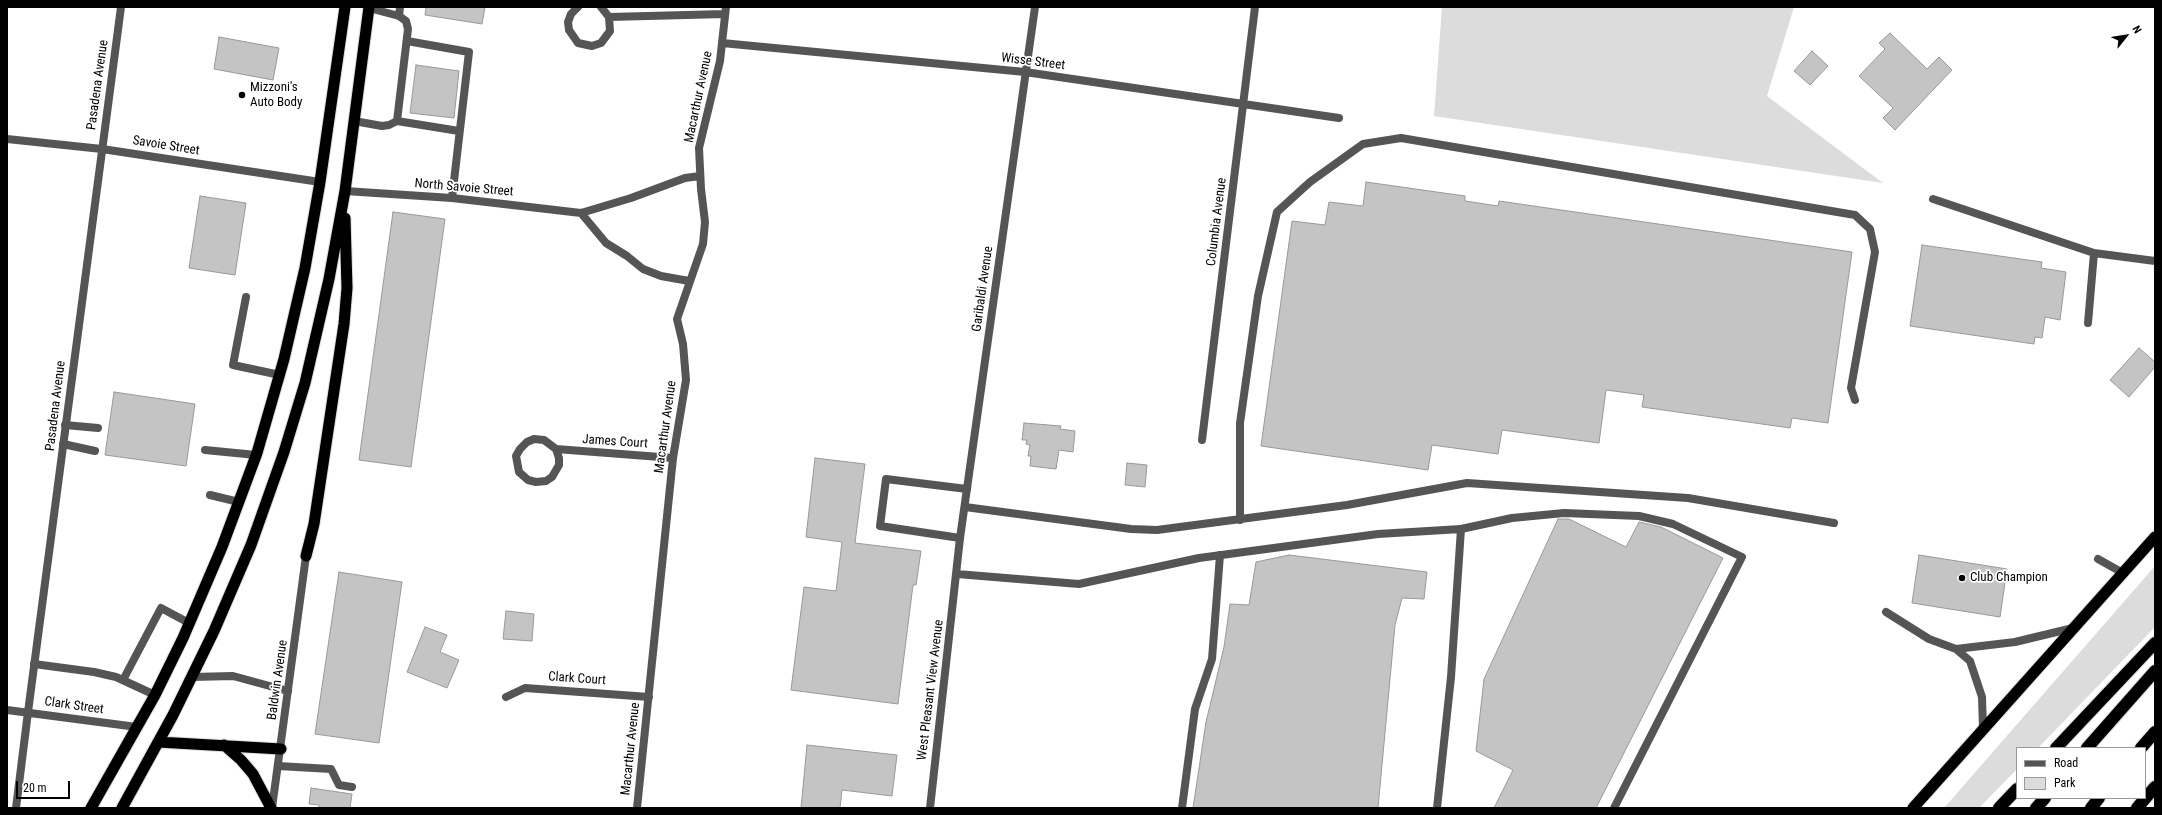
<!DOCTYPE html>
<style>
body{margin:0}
#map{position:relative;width:2162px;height:815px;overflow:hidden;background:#fff;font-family:"Roboto Condensed",sans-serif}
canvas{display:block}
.frame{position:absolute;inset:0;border:8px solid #000;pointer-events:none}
.legend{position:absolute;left:2016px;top:747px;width:130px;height:52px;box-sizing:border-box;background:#fff;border:1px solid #999;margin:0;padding:5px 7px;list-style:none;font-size:12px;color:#000}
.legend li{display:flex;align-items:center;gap:8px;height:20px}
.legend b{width:20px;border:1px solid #999}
.north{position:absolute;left:2106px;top:16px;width:40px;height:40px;-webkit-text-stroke:3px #fff;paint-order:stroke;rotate:60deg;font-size:11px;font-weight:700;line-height:16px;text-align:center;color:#000}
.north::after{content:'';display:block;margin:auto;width:14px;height:18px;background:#000;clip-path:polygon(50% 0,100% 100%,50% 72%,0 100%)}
.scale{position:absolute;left:16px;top:781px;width:54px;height:18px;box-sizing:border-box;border:2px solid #000;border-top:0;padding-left:5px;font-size:12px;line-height:14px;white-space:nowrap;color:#000;-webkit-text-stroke:3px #fff;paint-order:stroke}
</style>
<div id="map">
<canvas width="2162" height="815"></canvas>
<div class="frame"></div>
<ul class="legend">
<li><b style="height:5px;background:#555"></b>Road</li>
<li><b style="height:11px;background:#dcdcdc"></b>Park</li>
</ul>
<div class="north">N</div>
<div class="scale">20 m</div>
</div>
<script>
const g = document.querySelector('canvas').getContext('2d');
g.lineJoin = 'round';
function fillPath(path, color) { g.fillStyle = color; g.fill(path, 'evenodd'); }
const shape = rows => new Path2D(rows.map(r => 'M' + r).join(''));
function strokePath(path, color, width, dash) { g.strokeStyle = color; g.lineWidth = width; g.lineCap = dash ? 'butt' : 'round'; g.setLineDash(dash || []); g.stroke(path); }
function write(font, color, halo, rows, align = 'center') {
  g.font = font + ' "Roboto Condensed",sans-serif'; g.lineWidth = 3.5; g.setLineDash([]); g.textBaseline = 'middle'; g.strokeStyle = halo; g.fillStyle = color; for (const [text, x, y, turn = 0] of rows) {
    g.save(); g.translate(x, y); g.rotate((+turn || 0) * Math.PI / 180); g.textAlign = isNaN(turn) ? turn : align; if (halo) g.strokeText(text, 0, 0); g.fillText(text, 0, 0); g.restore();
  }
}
const green = shape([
 [1442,7,1794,7,1767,96,1883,183,1434,116],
 [2155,566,2155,627,2038,748,2017,748,2017,769,1979,808,1944,808]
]);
const building = shape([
 [426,7,485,7,482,24,425,15,426,7],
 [1890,33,1927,69,1939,57,1952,70,1895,130,1883,118,1893,108,1859,76,1885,49,1879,43,1890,33],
 [219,37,279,48,273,80,214,69,219,37],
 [1812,51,1828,66,1810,85,1794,71,1812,51],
 [416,65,459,71,454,118,410,113,416,65],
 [1366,182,1465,196,1465,201,1498,206,1499,201,1852,252,1828,423,1792,418,1790,428,1642,407,1644,395,1606,390,1599,443,1502,430,1498,454,1432,445,1428,470,1261,446,1292,221,1325,225,1329,202,1363,206,1366,182],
 [200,196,246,203,235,275,189,268,200,196],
 [393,212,445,219,411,467,359,460,393,212],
 [1922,245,2042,262,2041,268,2066,272,2060,320,2045,317,2042,338,2035,337,2034,344,1910,326,1922,245],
 [2139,348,2155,362,2155,367,2129,397,2110,380,2139,348],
 [114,392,195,404,186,466,105,455,114,392],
 [1024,423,1061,426,1060,429,1075,431,1073,452,1059,450,1056,469,1030,466,1031,456,1028,456,1030,445,1026,444,1027,440,1022,440,1024,423],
 [815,458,865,464,855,543,921,551,916,585,913,585,898,704,791,690,804,587,836,591,842,542,806,537,815,458],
 [1127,463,1147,465,1145,487,1125,485,1127,463],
 [1558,519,1569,519,1626,547,1639,522,1661,527,1723,558,1596,808,1494,808,1513,770,1476,751,1484,679,1558,519],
 [1289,555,1427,572,1424,599,1402,598,1395,625,1378,808,1193,808,1206,722,1224,647,1230,604,1249,605,1256,562,1289,555],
 [1919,555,2007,569,2000,617,1912,603,1919,555],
 [339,572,402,582,379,743,315,734,339,572],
 [506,611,534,614,532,641,503,639,506,611],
 [425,627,447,635,440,652,459,660,447,688,407,672,425,627],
 [807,745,897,755,892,796,842,790,840,808,801,808,807,745],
 [311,788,352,794,350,808,319,808,319,805,309,804,311,788]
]);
const service = shape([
 [399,16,400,7],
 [407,41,469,52,452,198],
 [354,121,382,126,389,125,397,121,408,29,406,21,399,16,369,8],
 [397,121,459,131],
 [1933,199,2094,253,2155,261],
 [246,297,233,365,280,375],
 [2088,323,2094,253],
 [65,425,98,428],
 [63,444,95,451],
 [205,450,256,455],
 [210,495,239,502],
 [965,507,1131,529,1157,530,1347,505,1467,483,1688,498,1834,523],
 [1240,520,1240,423,1258,296,1277,212,1310,182,1363,144,1401,138,1855,215,1870,229,1875,252,1851,388,1855,400],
 [1461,529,1512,518,1564,513,1639,516,1673,524,1742,557,1614,808],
 [960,538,880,526,886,479,967,489],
 [2098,559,2123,573],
 [1886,612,1929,639,1956,649,1970,661,1982,697,1983,729],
 [1956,649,2015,642,2073,628],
 [34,664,94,672,116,677,155,695],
 [192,677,233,676,288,691],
 [123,680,161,608,189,623],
 [278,766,331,769,339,785,352,787],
 [1182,808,1195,709,1212,659,1220,555]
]);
const minor = shape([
 [578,7,571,14,568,22,569,30,578,43,592,46,601,43,610,31,609,17,601,7],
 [609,17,725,14],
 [722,43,1025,72,1339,118],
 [7,139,102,149,320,182],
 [345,191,452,198,581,213,631,198,685,178,700,176],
 [581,213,606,243,627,256,643,269,661,276,689,281],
 [1202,440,1255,7],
 [556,449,559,458,559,465,552,477,546,481,536,482,528,480,519,472,516,456,520,449,527,442,534,439,544,440,556,449,673,458],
 [957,574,1079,584,1199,558,1378,534,1461,529,1451,677,1437,808],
 [506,697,525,688,649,697],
 [28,712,121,7],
 [637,808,673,458,686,380,683,344,677,319,703,244,705,222,701,189,699,148,720,61,726,7],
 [930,808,960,538,1035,7]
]);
const tertiary = shape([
 [7,710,137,727],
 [16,808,28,712],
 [272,808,306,556]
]);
const trunk = shape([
 [306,556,314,524,344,324,347,288,345,218],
 [158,742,281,749],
 [224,745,241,760,253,774,271,808],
 [91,808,155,695,183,638,222,547,257,453,284,359,305,268,320,182,345,7],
 [122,808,173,715,214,631,251,545,284,452,305,383,329,279,345,191,369,7],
 [1913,808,2155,537]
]);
const motorway = shape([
 [2056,748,2155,643],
 [2087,748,2155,671],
 [2141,748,2155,732],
 [1999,808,2017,789],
 [2036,808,2045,798],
 [2091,808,2099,798],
 [2137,808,2155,787]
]);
const markers = [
 [242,95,4,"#000"],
 [1962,578,4,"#000"]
];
const streetNames = [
 ["Wisse Street",1033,62,7],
 ["Pasadena Avenue",98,85,-82],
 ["Macarthur Avenue",699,97,-78],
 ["Savoie Street",166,146,9],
 ["North Savoie Street",464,188,5],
 ["Columbia Avenue",1217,222,-83],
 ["Garibaldi Avenue",983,289,-82],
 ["Pasadena Avenue",56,406,-83],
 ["Macarthur Avenue",666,427,-82],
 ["James Court",615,442,4],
 ["Clark Court",577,679,4],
 ["Baldwin Avenue",278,680,-82],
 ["West Pleasant View Avenue",931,690,-83],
 ["Clark Street",74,706,8],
 ["Macarthur Avenue",631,749,-84]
];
const poiNames = [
 ["Mizzoni's",250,88],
 ["Auto Body",250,103],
 ["Club Champion",1970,578]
];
fillPath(green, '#dcdcdc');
fillPath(building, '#c4c4c4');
strokePath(building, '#999', 1);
strokePath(trunk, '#dbdbdb', 13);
strokePath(motorway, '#dbdbdb', 14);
strokePath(service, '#555', 8);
strokePath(minor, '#555', 8);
strokePath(tertiary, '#555', 8);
strokePath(trunk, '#000', 11);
strokePath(motorway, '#000', 12);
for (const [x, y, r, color] of markers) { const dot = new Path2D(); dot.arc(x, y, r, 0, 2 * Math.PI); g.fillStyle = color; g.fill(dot); strokePath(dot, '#fff', 1.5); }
write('13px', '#000', '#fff', streetNames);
write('13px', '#000', '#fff', poiNames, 'left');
</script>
